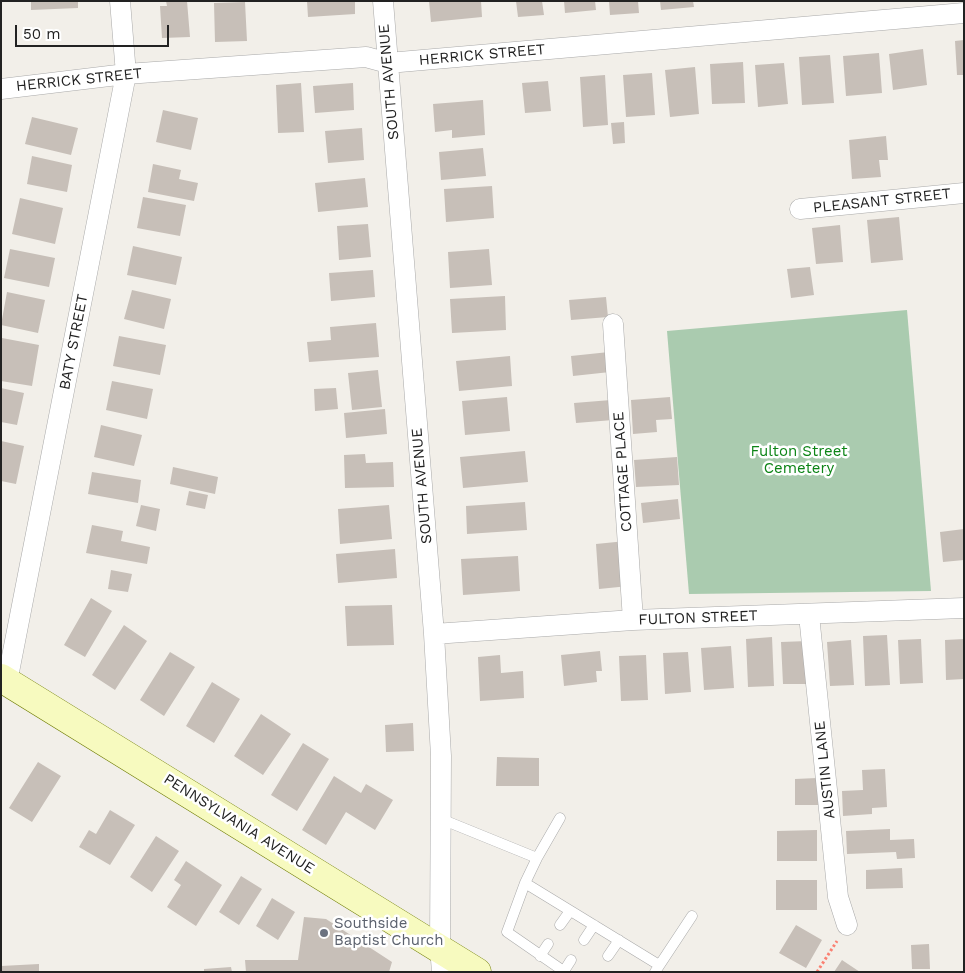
<!DOCTYPE html>
<style>
body{margin:0}
#map{position:relative;width:965px;height:973px;overflow:hidden;background:#f2efe9;font-family:"Work Sans",sans-serif}
canvas{display:block}
.frame{position:absolute;inset:0;border:2px solid #222;pointer-events:none}
.scale{position:absolute;left:15px;top:25px;width:154px;height:22px;box-sizing:border-box;border:2px solid #222;border-top:0;padding-left:6px;font-size:15px;line-height:18px;white-space:nowrap;color:#222;-webkit-text-stroke:4px #fff;paint-order:stroke}
</style>
<div id="map">
<canvas width="965" height="973"></canvas>
<div class="frame"></div>
<div class="scale">50 m</div>
</div>
<script>
const g = document.querySelector('canvas').getContext('2d');
g.lineJoin = 'round';
function fillPath(path, color) { g.fillStyle = color; g.fill(path, 'evenodd'); }
const shape = rows => new Path2D(rows.map(r => 'M' + r).join(''));
function strokePath(path, color, width, dash) { g.strokeStyle = color; g.lineWidth = width; g.lineCap = dash ? 'butt' : 'round'; g.setLineDash(dash || []); g.stroke(path); }
function write(font, color, halo, rows, align = 'center') {
  g.font = font + ' "Work Sans",sans-serif'; g.lineWidth = 5; g.setLineDash([]); g.textBaseline = 'middle'; g.strokeStyle = halo; g.fillStyle = color; for (const [text, x, y, turn = 0] of rows) {
    g.save(); g.translate(x, y); g.rotate((+turn || 0) * Math.PI / 180); g.textAlign = isNaN(turn) ? turn : align; if (halo) g.strokeText(text, 0, 0); g.fillText(text, 0, 0); g.restore();
  }
}
const cemetery = shape([
 [907,310,931,591,689,594,667,331]
]);
const building = shape([
 [31,1,78,1,78,8,31,10],
 [166,1,187,1,190,37,162,38,160,6,167,6],
 [307,1,355,1,355,14,308,17],
 [429,1,481,1,482,17,431,22],
 [516,1,542,1,544,15,518,17],
 [564,1,595,1,596,10,565,13],
 [609,1,638,1,639,13,610,15],
 [660,1,693,1,694,7,661,10],
 [245,2,247,41,215,42,214,3],
 [964,40,964,75,957,75,955,41],
 [923,49,927,85,893,90,889,54],
 [879,53,882,93,846,96,843,56],
 [830,55,834,103,802,105,799,57],
 [743,62,745,103,712,104,710,64],
 [784,63,788,104,758,107,755,65],
 [695,67,699,114,670,117,665,70],
 [652,73,655,115,626,117,623,75],
 [605,75,608,125,583,127,580,77],
 [548,81,551,111,525,113,522,83],
 [301,83,304,132,278,133,276,85],
 [353,83,354,110,315,113,313,86],
 [483,100,485,135,452,138,452,130,435,132,433,104],
 [163,110,198,118,191,150,156,142],
 [32,117,78,128,71,155,25,144],
 [624,122,625,143,613,144,611,123],
 [362,128,364,160,328,163,325,131],
 [886,136,888,160,879,160,881,177,852,179,849,140],
 [483,148,486,176,441,180,439,152],
 [32,156,72,165,67,192,27,184],
 [153,164,181,170,179,179,198,183,194,201,148,192],
 [365,178,368,207,318,212,315,183],
 [492,186,494,218,446,222,444,189],
 [143,197,186,205,180,236,137,228],
 [20,198,63,208,55,244,12,234],
 [899,217,903,260,871,263,867,220],
 [368,224,371,257,339,260,337,226],
 [840,225,843,262,816,264,812,228],
 [133,246,182,257,176,285,127,275],
 [10,249,55,258,49,287,4,278],
 [489,249,492,285,450,288,448,252],
 [810,267,814,295,791,298,787,269],
 [373,270,375,297,331,301,329,273],
 [132,290,171,299,164,329,124,319],
 [7,292,45,300,38,333,1,325],
 [505,296,506,330,452,333,450,299],
 [606,297,608,317,571,320,569,300],
 [376,323,379,357,309,362,307,342,331,340,330,327],
 [119,336,166,345,160,375,113,366],
 [2,338,39,345,32,386,1,381],
 [609,352,610,372,573,376,571,356],
 [510,356,512,386,459,391,456,361],
 [378,370,382,407,352,410,348,373],
 [112,381,153,389,147,419,106,410],
 [1,388,24,393,17,425,1,422],
 [336,388,338,409,315,411,314,389],
 [507,397,510,431,465,435,462,401],
 [670,397,672,419,656,420,657,432,633,434,631,400],
 [611,400,613,420,576,423,574,403],
 [385,409,387,434,346,438,344,413],
 [101,425,142,435,134,466,94,457],
 [1,441,24,446,16,484,1,481],
 [525,451,528,482,463,488,460,457],
 [365,454,366,463,393,462,394,487,345,488,344,455],
 [677,457,679,485,636,487,634,460],
 [173,467,218,477,215,494,170,484],
 [92,472,141,480,138,503,88,494],
 [189,491,208,495,205,509,186,505],
 [678,499,680,519,643,523,641,503],
 [525,502,527,530,467,534,466,506],
 [141,505,160,509,156,531,136,526],
 [389,505,392,539,340,544,338,509],
 [92,525,123,531,121,541,150,547,147,564,86,553],
 [964,529,964,560,943,562,940,532],
 [626,541,629,586,599,589,596,544],
 [395,549,397,578,338,583,336,554],
 [518,556,520,591,463,595,461,559],
 [111,570,132,574,128,592,108,589],
 [91,598,112,611,85,657,64,645],
 [392,605,394,645,347,646,345,606],
 [124,625,147,641,115,690,92,675],
 [887,635,890,685,865,686,863,636],
 [772,637,774,686,748,687,746,639],
 [921,639,923,683,900,684,898,640],
 [964,639,964,679,946,680,945,640],
 [851,640,854,685,830,686,827,642],
 [808,641,809,684,783,684,781,642],
 [731,646,734,688,704,690,701,648],
 [600,651,602,671,596,671,597,682,564,686,561,655],
 [170,652,195,667,164,716,140,700],
 [688,652,691,692,665,694,663,653],
 [500,655,501,673,523,671,524,698,480,701,478,657],
 [646,655,648,700,621,701,619,656],
 [212,682,240,699,214,743,186,726],
 [261,714,291,734,263,775,234,756],
 [413,723,414,751,386,752,385,725],
 [303,743,329,759,297,811,271,795],
 [497,757,539,758,539,786,496,786],
 [38,762,61,776,32,822,9,808],
 [885,769,887,807,872,808,872,814,843,816,842,791,863,790,862,770],
 [334,776,361,793,366,784,393,800,375,830,346,812,326,845,302,830],
 [817,778,818,805,795,805,795,779],
 [110,810,135,825,110,865,79,847,89,830,96,834],
 [890,829,890,840,914,839,915,858,897,859,896,852,847,854,846,831],
 [817,830,817,861,777,861,777,831],
 [156,836,179,851,152,892,130,877],
 [186,861,222,885,196,926,167,907,181,885,174,880],
 [902,868,903,888,866,889,866,870],
 [241,876,262,889,239,925,219,912],
 [776,880,817,880,817,910,776,910],
 [272,898,295,912,278,940,256,926],
 [304,917,326,919,392,962,389,972,246,972,245,960,298,960],
 [796,925,822,940,806,968,779,953],
 [929,944,930,969,912,969,911,945],
 [842,960,860,972,834,972],
 [39,964,39,972,1,972,1,966],
 [231,967,232,972,204,972,204,969]
]);
const path = shape([
 [817,972,837,941]
]);
const service = shape([
 [441,819,537,858,560,818],
 [537,858,525,883,507,932,565,972],
 [525,883,659,965],
 [560,925,570,911],
 [584,940,594,925],
 [540,956,548,944],
 [608,956,619,940],
 [564,971,571,960],
 [655,972,692,916]
]);
const minor = shape([
 [383,1,434,634,441,756,440,947,442,972],
 [1,89,126,74,366,57,388,63,964,13],
 [800,209,964,193],
 [613,324,633,620],
 [809,615,838,897,847,925],
 [434,634,633,620,964,608],
 [7,682,126,74,120,1]
]);
const secondary = shape([
 [1,678,477,972]
]);
const markers = [
 [324,933,5,"#6b7280"]
];
const streetNames = [
 ["HERRICK STREET",482,55,-5],
 ["HERRICK STREET",79,80,-6],
 ["SOUTH AVENUE",389,82,-95],
 ["PLEASANT STREET",882,201,-6],
 ["BATY STREET",74,342,-79],
 ["COTTAGE PLACE",623,472,-94],
 ["SOUTH AVENUE",422,486,-95],
 ["FULTON STREET",698,618,-2],
 ["AUSTIN LANE",825,770,-96],
 ["PENNSYLVANIA AVENUE",239,824,32]
];
const parkNames = [
 ["Fulton Street",799,452],
 ["Cemetery",799,469]
];
const worshipNames = [
 ["Southside",334,924],
 ["Baptist Church",334,941]
];
fillPath(cemetery, '#aacbaf');
fillPath(building, '#c7bfb8');
strokePath(service, '#a9a9a9', 11);
strokePath(minor, '#a9a9a9', 21);
strokePath(secondary, '#707d05', 29);
strokePath(path, '#fa8072', 3, [2.5, 2.5]);
strokePath(service, '#fff', 10);
strokePath(minor, '#fff', 20);
strokePath(secondary, '#f7fabf', 28);
for (const [x, y, r, color] of markers) { const dot = new Path2D(); dot.arc(x, y, r, 0, 2 * Math.PI); g.fillStyle = color; g.fill(dot); strokePath(dot, '#fff', 2); }
write('15px', '#222', '#fff', streetNames);
write('15px', '#0c8416', '#fff', parkNames);
write('15px', '#5b616d', '#fff', worshipNames, 'left');
</script>
